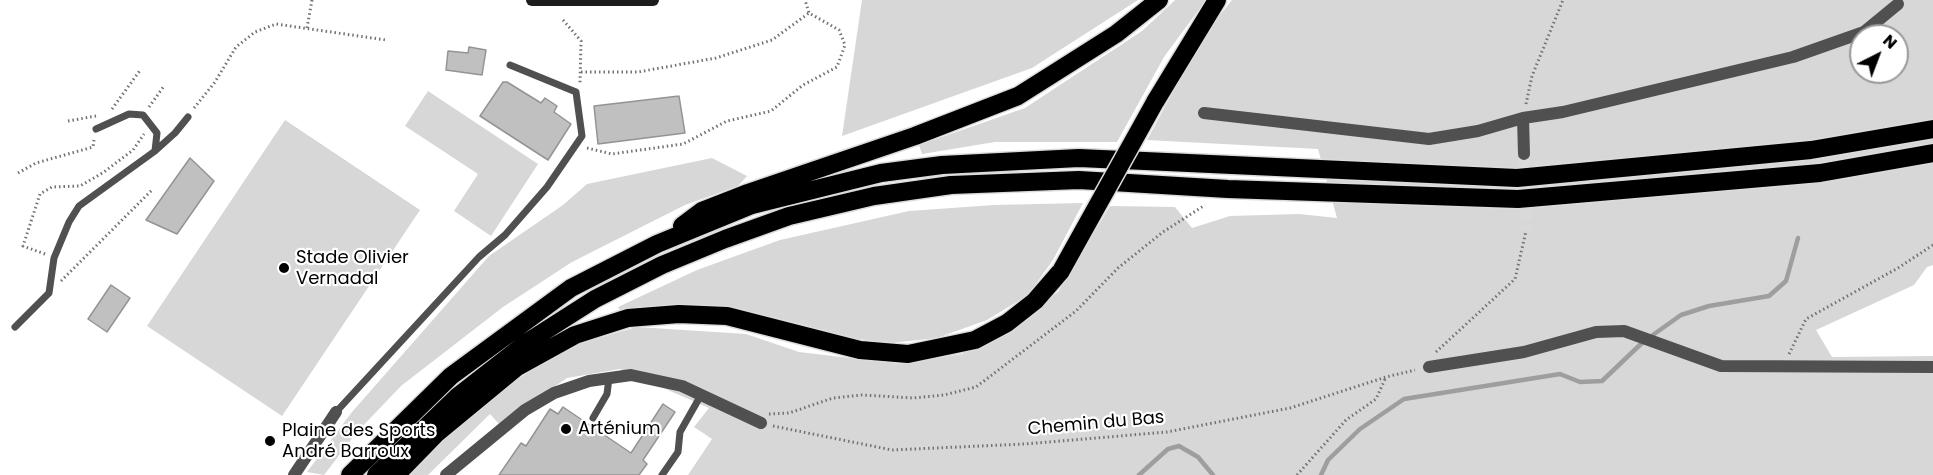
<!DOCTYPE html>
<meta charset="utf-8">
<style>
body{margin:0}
#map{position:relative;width:1933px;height:475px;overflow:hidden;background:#fff;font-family:Poppins,sans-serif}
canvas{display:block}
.north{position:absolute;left:1849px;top:24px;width:60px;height:60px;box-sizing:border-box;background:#fff;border:2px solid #999;border-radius:50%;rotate:42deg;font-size:16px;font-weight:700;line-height:24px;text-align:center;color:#000}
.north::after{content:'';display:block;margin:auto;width:21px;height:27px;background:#000;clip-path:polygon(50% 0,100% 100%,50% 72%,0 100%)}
</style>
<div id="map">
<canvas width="1933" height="475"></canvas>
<div class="north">N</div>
</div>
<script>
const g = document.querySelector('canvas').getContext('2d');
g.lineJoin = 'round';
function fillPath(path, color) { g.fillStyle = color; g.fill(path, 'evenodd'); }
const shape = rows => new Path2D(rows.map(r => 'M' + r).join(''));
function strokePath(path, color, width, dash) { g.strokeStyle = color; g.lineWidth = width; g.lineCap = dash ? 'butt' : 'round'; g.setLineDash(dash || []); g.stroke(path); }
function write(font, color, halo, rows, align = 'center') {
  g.font = font + ' Poppins,sans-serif'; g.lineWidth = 4.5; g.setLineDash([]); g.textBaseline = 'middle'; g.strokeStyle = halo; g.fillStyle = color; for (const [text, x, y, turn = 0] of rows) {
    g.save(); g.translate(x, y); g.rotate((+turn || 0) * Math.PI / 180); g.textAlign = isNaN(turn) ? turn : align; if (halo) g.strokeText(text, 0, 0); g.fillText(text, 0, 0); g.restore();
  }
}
const green = shape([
 [862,0,1138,0,1032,68,842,136],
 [1175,0,1206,0,1164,57,1117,142,995,142,922,154,919,145,1025,108,1142,31],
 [1232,0,1933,0,1933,265,1927,267,1914,285,1816,330,1832,357,1933,356,1933,475,688,475,712,439,694,427,709,408,620,369,567,378,499,424,490,414,428,475,406,475,459,423,512,383,568,347,637,327,746,334,799,352,901,364,962,354,1008,332,1058,292,1110,206,1175,207,1192,228,1230,216,1299,214,1337,218,1318,149,1147,140,1203,36],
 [1861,36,1897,36,1897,72,1861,72],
 [428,91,538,164,491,236,454,211,478,174,405,126],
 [285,120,420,210,282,416,147,326],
 [712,158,747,176,738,186,685,205,572,262,503,307,401,386,357,432,324,475,307,472,352,412,489,256,563,205,587,184],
 [1083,203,1053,260,1028,295,987,320,937,338,891,343,841,337,805,325,731,308,668,305,621,312,618,307,697,270,780,240,909,211,994,205]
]);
const stream = shape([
 [1139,475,1168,449,1179,446,1198,457,1213,475],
 [1321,475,1328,460,1360,429,1404,399,1560,374,1580,382,1602,381,1643,342,1681,315,1709,306,1769,296,1786,281,1798,238]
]);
const building = shape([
 [469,47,486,50,482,75,446,70,448,51,468,53,469,47],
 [503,82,507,82,541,103,545,98,557,106,554,112,571,124,548,160,480,116,503,82],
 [679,96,685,133,598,144,594,106,679,96],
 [190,158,214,181,177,234,146,220,190,158],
 [111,285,130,298,107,332,88,319,111,285],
 [663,404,675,412,643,460,647,464,639,475,499,475,521,443,526,446,550,409,558,414,563,407,631,453,663,404]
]);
const streetTunnel = shape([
 [1524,154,1526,231]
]);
const path = shape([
 [563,20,581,41,580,83],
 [307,28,312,0],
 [581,72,638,72,716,58,772,40,809,13],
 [1526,104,1532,76,1563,0],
 [149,107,164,86],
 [194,108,215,82,236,47,255,32,276,24,386,40],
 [112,109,141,69],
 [68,121,96,116],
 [587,148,612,154,683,144,727,121,771,111,803,85,837,67,845,45,839,30,809,13,805,0],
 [18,173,36,163,93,147,94,140],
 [45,254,23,246,40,194,52,187,80,186,104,172,133,150,144,134],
 [61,281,153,189],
 [1436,352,1515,279,1526,231],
 [1789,354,1806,319,1898,268,1933,245],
 [769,414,789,413,833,398,862,395,913,398,944,395,976,387,1076,311,1118,268,1163,232,1205,205],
 [773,426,892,450,1025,444,1167,432,1290,408,1386,377,1415,370],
 [1297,475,1346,420,1376,399,1386,377]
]);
const lane = shape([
 [155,151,175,133,188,117],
 [15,327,49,293,54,258,69,222,79,206,155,151,157,133,143,115,129,114,96,129],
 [336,412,479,257,505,235,547,187,582,136,576,92,510,65],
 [593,418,607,394,609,378],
 [662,475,678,452,680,432,701,395]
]);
const street = shape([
 [1204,113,1429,139,1478,131,1523,118,1563,112,1793,57,1864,32,1898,4],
 [1523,118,1524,154],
 [1429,367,1524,352,1596,332,1624,331,1721,366,1933,367],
 [294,475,336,412],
 [446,475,525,410,554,393,589,381,631,375,682,386,761,423]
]);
const secondary = shape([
 [532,0,653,0]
]);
const highway = shape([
 [1155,102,1217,0],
 [682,226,702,211,748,193,915,136,1018,96,1116,34,1159,0],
 [350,475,451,376,571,288,657,244,752,205,881,173,942,165,1079,158,1517,178,1811,150,1933,129],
 [376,475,458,396,526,343,595,299,662,265,725,239,789,216,874,196,951,185,1079,180,1228,189,1518,199,1820,173,1933,153],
 [377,475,398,473,437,433,517,367,575,335,628,318,679,314,727,316,860,350,908,354,975,340,1007,323,1035,301,1061,271]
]);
const highwayBridge = shape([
 [1061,271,1155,102]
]);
const markers = [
 [284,268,6,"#000"],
 [566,429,6,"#000"],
 [270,441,6,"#000"]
];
const poiNames = [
 ["Stade Olivier",296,258],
 ["Vernadal",296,279],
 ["Arténium",578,429],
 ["Plaine des Sports",282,431],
 ["André Barroux",282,452]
];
const streetNames = [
 ["Chemin du Bas",1096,424,-5]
];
fillPath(green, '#d7d7d7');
strokePath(stream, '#9e9e9e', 4.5);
fillPath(building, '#c0c0c0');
strokePath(building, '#949494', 1.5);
strokePath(streetTunnel, '#d9d9d9', 12, [12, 6]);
strokePath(highway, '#dbdbdb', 21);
strokePath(path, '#727272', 3, [1.5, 3]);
strokePath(lane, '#505050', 7);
strokePath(street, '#505050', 12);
strokePath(secondary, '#1d1d1d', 12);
strokePath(highway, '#000', 18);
strokePath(highwayBridge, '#dbdbdb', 21, []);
strokePath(highwayBridge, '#000', 18);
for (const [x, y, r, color] of markers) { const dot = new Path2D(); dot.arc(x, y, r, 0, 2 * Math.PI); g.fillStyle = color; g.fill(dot); strokePath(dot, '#fff', 2); }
write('18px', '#000', '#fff', poiNames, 'left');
write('18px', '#000', '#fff', streetNames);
</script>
